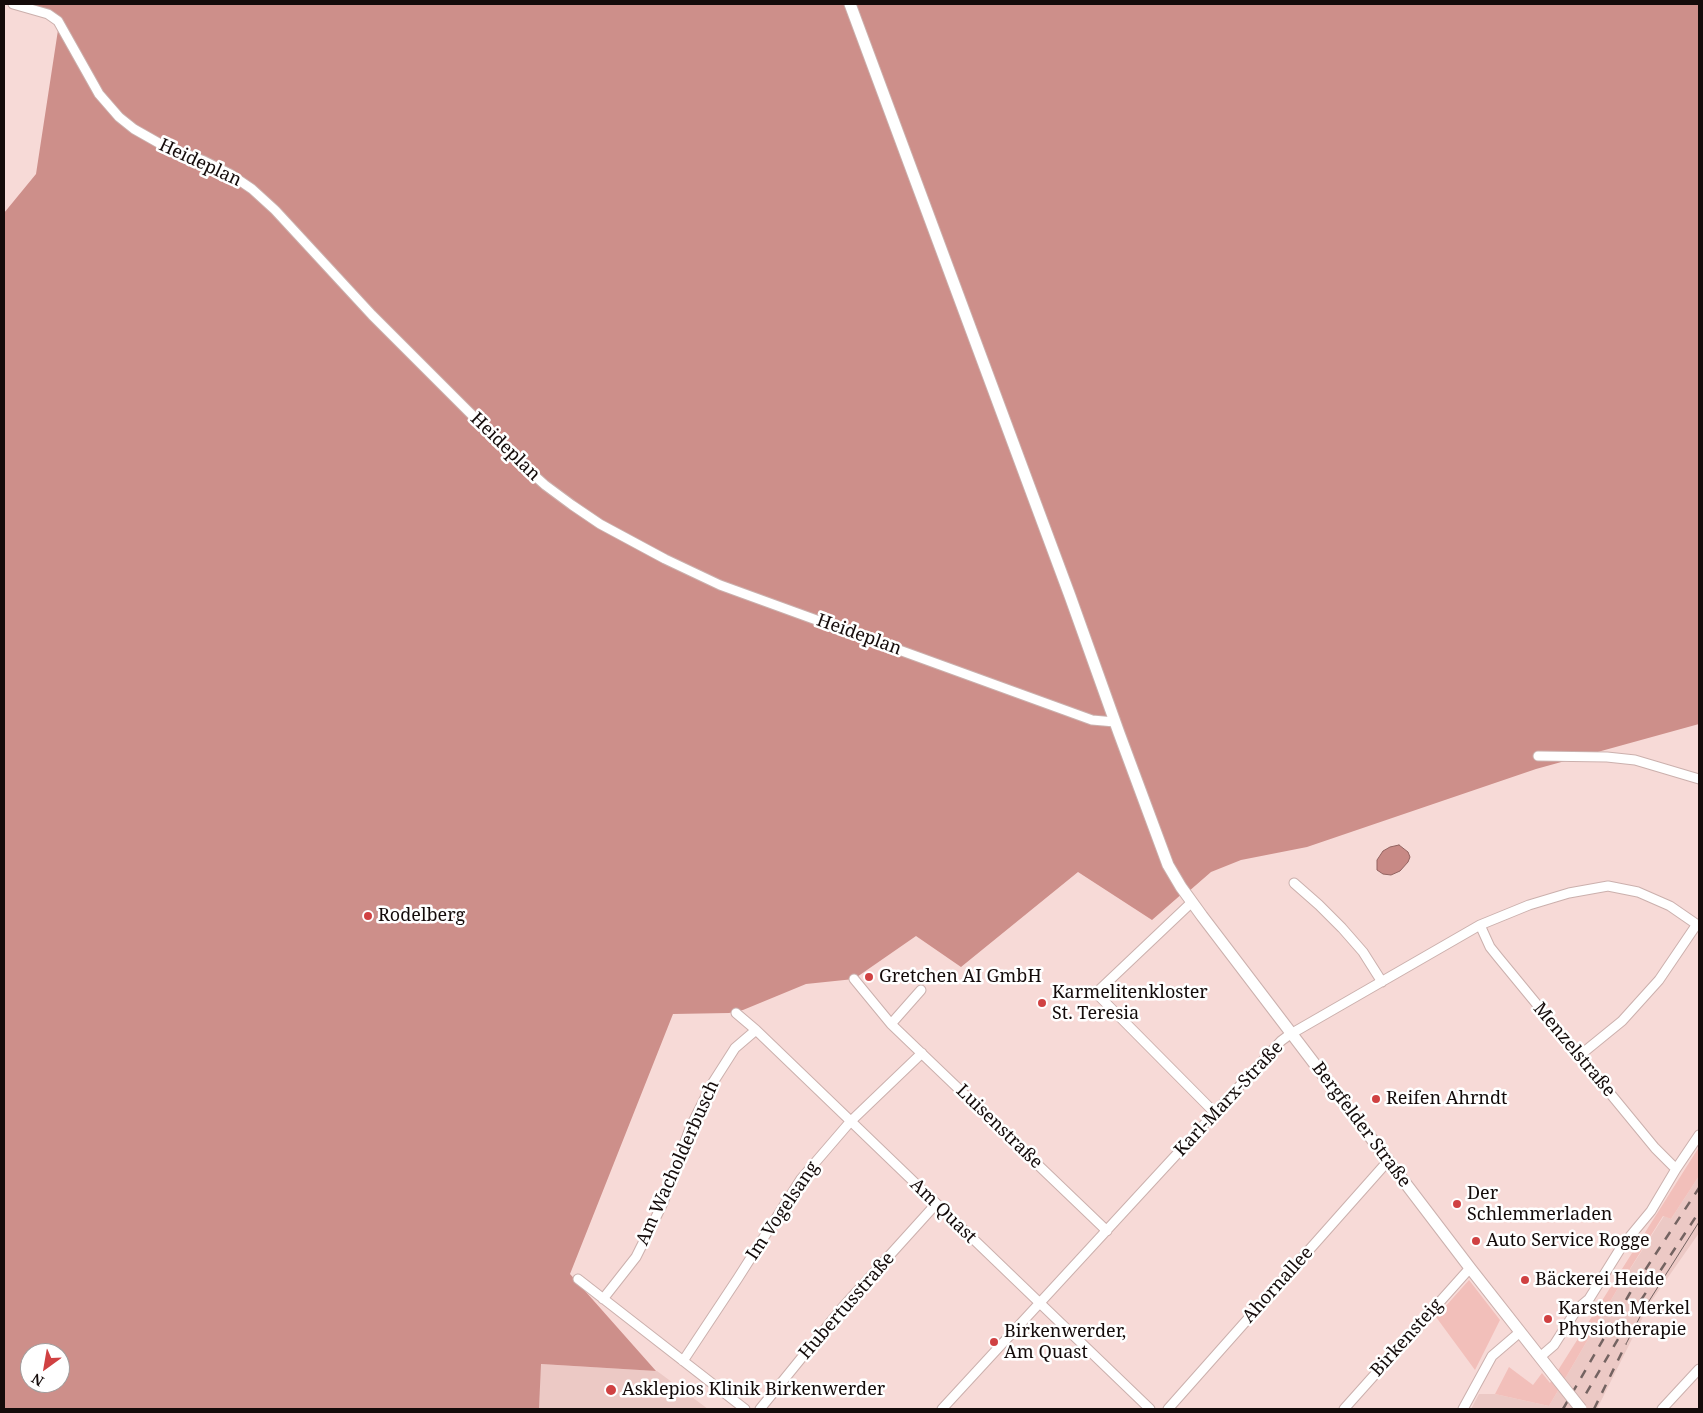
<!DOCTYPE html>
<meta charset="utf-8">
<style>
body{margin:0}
#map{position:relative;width:1703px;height:1413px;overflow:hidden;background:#f7dad7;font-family:"Noto Serif",serif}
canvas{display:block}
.frame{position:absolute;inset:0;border:5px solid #140b0a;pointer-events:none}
.north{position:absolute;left:20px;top:1343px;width:50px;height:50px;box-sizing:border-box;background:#fff;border:1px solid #a19d9d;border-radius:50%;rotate:212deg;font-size:14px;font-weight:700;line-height:20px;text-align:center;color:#140b0a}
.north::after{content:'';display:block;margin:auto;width:18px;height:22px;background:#d04142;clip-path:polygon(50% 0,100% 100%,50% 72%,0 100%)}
</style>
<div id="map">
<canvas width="1703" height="1413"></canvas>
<div class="frame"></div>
<div class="north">N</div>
</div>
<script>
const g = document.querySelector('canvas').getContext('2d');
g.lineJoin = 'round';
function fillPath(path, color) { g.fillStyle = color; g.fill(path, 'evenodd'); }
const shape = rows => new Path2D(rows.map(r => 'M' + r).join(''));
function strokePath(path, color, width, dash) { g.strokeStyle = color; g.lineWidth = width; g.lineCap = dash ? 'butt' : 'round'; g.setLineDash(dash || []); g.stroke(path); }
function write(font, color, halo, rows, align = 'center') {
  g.font = font + ' "Noto Serif",serif'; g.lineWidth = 5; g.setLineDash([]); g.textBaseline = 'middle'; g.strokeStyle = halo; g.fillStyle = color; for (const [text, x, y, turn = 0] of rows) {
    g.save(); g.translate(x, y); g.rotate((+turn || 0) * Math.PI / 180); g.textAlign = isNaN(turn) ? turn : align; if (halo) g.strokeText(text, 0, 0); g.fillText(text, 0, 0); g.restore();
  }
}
const built = shape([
 [1699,1176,1699,1233,1650,1303,1597,1409,1471,1409,1479,1394,1495,1394,1549,1406,1618,1288,1664,1216,1671,1219],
 [540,1364,657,1371,708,1409,539,1409]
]);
const green = shape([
 [1699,1147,1699,1176,1671,1219,1663,1216,1618,1288,1549,1406,1495,1394,1509,1367,1533,1385,1542,1373,1550,1383],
 [1469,1280,1500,1320,1475,1370,1436,1317]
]);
const forest = shape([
 [25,4,1699,4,1699,724,1536,769,1307,847,1241,860,1211,872,1188,892,1184,892,1152,920,1078,872,961,967,916,936,854,979,806,984,743,1010,729,1013,673,1014,570,1274,656,1371,541,1364,539,1409,4,1409,4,213,36,174,58,30,57,17],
 [30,1353,60,1353,60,1383,30,1383]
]);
const water = shape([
 [1399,845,1408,852,1410,857,1408,862,1400,871,1391,875,1383,874,1377,870,1377,860,1383,851,1390,847,1399,845]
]);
const minor = shape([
 [13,4,48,14,58,21,99,94,119,117,134,129,164,146,204,161,230,174,252,189,275,210,372,315,515,458,545,485,572,505,600,524,665,559,720,585,1092,720,1115,722],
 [1538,756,1607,757,1635,760,1699,779],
 [1294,883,1319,905,1342,928,1363,952,1382,982],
 [1192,902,1096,993,1215,1113],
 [1480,925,1490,947,1498,957,1655,1148,1676,1169],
 [854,979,891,1024,1107,1231],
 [736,1013,756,1030,1150,1409],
 [891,1024,921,990],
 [1579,1056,1622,1021,1659,980,1697,924],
 [578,1279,745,1409],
 [603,1299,636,1257,663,1203,690,1128,712,1084,735,1048,756,1030],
 [1540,1357,1554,1345,1577,1309,1589,1299,1622,1246,1651,1211,1676,1169,1699,1135],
 [683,1361,738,1278,801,1179,850,1122,922,1053],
 [760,1409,842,1308,936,1204],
 [942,1409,1281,1041,1289,1035,1480,925,1529,905,1569,893,1608,886,1638,892,1670,906,1699,926],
 [1168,1409,1388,1161],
 [1344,1409,1470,1268],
 [1463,1409,1492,1356,1520,1332],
 [1662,1409,1699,1369]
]);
const major = shape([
 [850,4,1070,596,1119,733,1168,865,1181,887,1202,916,1470,1268,1554,1375]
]);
const tram = shape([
 [1626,1344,1644,1309,1699,1222]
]);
const rail = shape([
 [1563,1409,1630,1293,1699,1188],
 [1577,1409,1641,1300,1699,1212],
 [1594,1409,1626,1344]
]);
const majorBridge = shape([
 [1554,1375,1581,1409]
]);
const markers = [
 [368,916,5,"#d04142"],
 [869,977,5,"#d04142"],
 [1042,1003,5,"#d04142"],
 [1376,1099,5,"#d04142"],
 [1457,1204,5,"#d04142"],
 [1476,1241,5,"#d04142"],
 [1525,1280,5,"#d04142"],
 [1548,1319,5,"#d04142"],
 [994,1342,5,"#d04142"],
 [611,1390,6,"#d04142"]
];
const streetNames = [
 ["Heideplan",200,163,25],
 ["Heideplan",505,447,44],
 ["Heideplan",859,635,20],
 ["Menzelstraße",1574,1050,50],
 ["Karl-Marx-Straße",1229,1099,-47],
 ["Bergfelder Straße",1361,1125,53],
 ["Luisenstraße",999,1127,44],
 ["Am Wacholderbusch",678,1163,-66],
 ["Im Vogelsang",783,1211,-56],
 ["Am Quast",943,1211,44],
 ["Ahornallee",1278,1285,-48],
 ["Hubertusstraße",847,1306,-49],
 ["Birkensteig",1407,1338,-48]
];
const poiNames = [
 ["Rodelberg",378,916],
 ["Gretchen AI GmbH",879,977],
 ["Karmelitenkloster",1052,993],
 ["St. Teresia",1052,1014],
 ["Reifen Ahrndt",1386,1099],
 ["Der",1467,1194],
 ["Schlemmerladen",1467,1215],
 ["Auto Service Rogge",1486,1241],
 ["Bäckerei Heide",1535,1280],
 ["Karsten Merkel",1558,1309],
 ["Physiotherapie",1558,1330],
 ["Birkenwerder,",1004,1332],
 ["Am Quast",1004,1353],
 ["Asklepios Klinik Birkenwerder",622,1390]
];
fillPath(built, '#ecc9c5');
fillPath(green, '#f2bfba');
fillPath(forest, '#cd8f8a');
fillPath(water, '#c88985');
strokePath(water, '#926360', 1);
strokePath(minor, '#cbb0ad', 11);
strokePath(major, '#cbb0ad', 13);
strokePath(minor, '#fff', 9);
strokePath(major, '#fff', 11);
strokePath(tram, '#746361', 1);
strokePath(rail, '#746361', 2.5, [9, 9]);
strokePath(majorBridge, '#cbb0ad', 13, []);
strokePath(majorBridge, '#fff', 11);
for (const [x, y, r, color] of markers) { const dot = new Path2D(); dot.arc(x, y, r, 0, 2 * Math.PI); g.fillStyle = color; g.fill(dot); strokePath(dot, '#fff', 2); }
write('18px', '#140b0a', '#fff', streetNames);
write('18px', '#140b0a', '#fff', poiNames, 'left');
</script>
